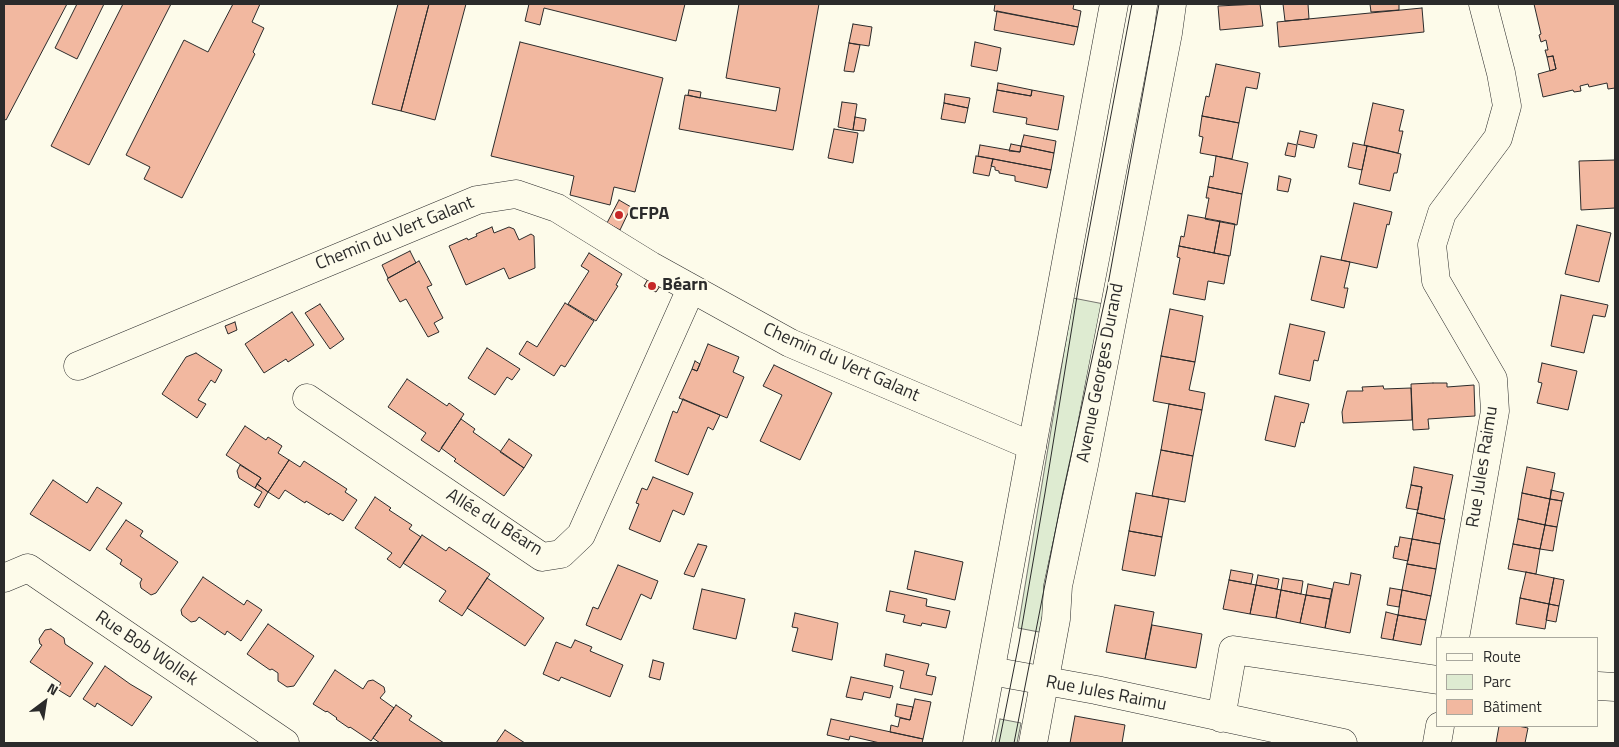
<!DOCTYPE html>
<meta charset="utf-8">
<style>
body{margin:0}
#map{position:relative;width:1619px;height:747px;overflow:hidden;background:#fdfbea;font-family:"Titillium Web",sans-serif}
canvas{display:block}
.frame{position:absolute;inset:0;border:5px solid #2b2b2b;pointer-events:none}
.legend{position:absolute;left:1436px;top:637px;width:162px;height:90px;box-sizing:border-box;background:#fdfbea;border:1px solid #a9a89e;margin:0;padding:6px 9px;list-style:none;font-size:15px;color:#2b2b2b}
.legend li{display:flex;align-items:center;gap:10px;height:25px}
.legend b{width:25px;border:1px solid #a9a89e}
.north{position:absolute;left:20px;top:677px;width:50px;height:50px;-webkit-text-stroke:4px #fdfbea;paint-order:stroke;rotate:31deg;font-size:14px;font-weight:700;line-height:20px;text-align:center;color:#2b2b2b}
.north::after{content:'';display:block;margin:auto;width:18px;height:22px;background:#2b2b2b;clip-path:polygon(50% 0,100% 100%,50% 72%,0 100%)}
</style>
<div id="map">
<canvas width="1619" height="747"></canvas>
<div class="frame"></div>
<ul class="legend">
<li><b style="height:6px;background:#fdfbea"></b>Route</li>
<li><b style="height:14px;background:#deebd1"></b>Parc</li>
<li><b style="height:14px;background:#f2b8a0"></b>Bâtiment</li>
</ul>
<div class="north">N</div>
</div>
<script>
const g = document.querySelector('canvas').getContext('2d');
g.lineJoin = 'round';
function fillPath(path, color) { g.fillStyle = color; g.fill(path, 'evenodd'); }
const shape = rows => new Path2D(rows.map(r => 'M' + r).join(''));
function strokePath(path, color, width, dash) { g.strokeStyle = color; g.lineWidth = width; g.lineCap = dash ? 'butt' : 'round'; g.setLineDash(dash || []); g.stroke(path); }
function write(font, color, halo, rows, align = 'center') {
  g.font = font + ' "Titillium Web",sans-serif'; g.lineWidth = 4; g.setLineDash([]); g.textBaseline = 'middle'; g.strokeStyle = halo; g.fillStyle = color; for (const [text, x, y, turn = 0] of rows) {
    g.save(); g.translate(x, y); g.rotate((+turn || 0) * Math.PI / 180); g.textAlign = isNaN(turn) ? turn : align; if (halo) g.strokeText(text, 0, 0); g.fillText(text, 0, 0); g.restore();
  }
}
const green = shape([
 [1073,298,1109,305,1039,632,1018,628,1073,298],
 [1000,719,1021,723,1017,743,995,743,1000,719]
]);
const building = shape([
 [4,4,67,4,6,120,4,119,4,4],
 [77,4,104,4,77,59,55,48,77,4],
 [123,4,171,4,89,165,51,146,123,4],
 [233,4,260,4,252,22,264,28,253,52,255,54,182,198,144,179,150,167,126,155,184,40,208,52,233,4],
 [398,4,429,4,401,111,372,104,398,4],
 [429,4,466,4,435,120,401,111,429,4],
 [529,4,685,4,676,41,544,8,540,25,525,21,529,4],
 [739,4,819,4,793,150,679,129,685,95,776,111,780,88,726,78,739,4],
 [995,4,1074,4,1073,9,1081,11,1078,27,994,11,995,4],
 [1260,4,1263,26,1220,30,1218,6,1260,4],
 [1283,4,1308,4,1309,19,1285,21,1283,4],
 [1370,4,1399,4,1399,10,1371,12,1370,4],
 [1534,4,1615,4,1615,88,1608,89,1607,83,1589,87,1588,84,1580,86,1581,91,1574,92,1573,90,1543,97,1538,74,1556,69,1553,56,1547,57,1545,50,1548,50,1546,40,1541,42,1539,35,1541,34,1534,4],
 [1422,8,1424,32,1279,47,1277,22,1422,8],
 [997,11,1078,27,1074,45,994,30,997,11],
 [853,24,872,27,869,46,849,43,853,24],
 [520,42,663,78,635,192,614,187,610,205,570,195,574,176,491,156,520,42],
 [975,42,1001,48,997,71,971,66,975,42],
 [849,43,860,45,854,72,844,71,849,43],
 [1553,56,1556,69,1550,71,1547,57,1553,56],
 [1216,64,1260,73,1257,89,1246,87,1239,123,1202,116,1206,96,1209,97,1216,64],
 [998,83,1032,90,1031,96,997,90,998,83],
 [689,90,701,92,700,98,688,95,689,90],
 [997,90,1031,96,1032,90,1064,96,1058,130,1026,124,1027,118,993,112,997,90],
 [945,94,970,98,968,108,944,103,945,94],
 [842,102,857,104,853,130,838,127,842,102],
 [944,103,968,108,965,123,941,119,944,103],
 [1373,103,1404,110,1399,131,1403,131,1398,153,1364,145,1373,103],
 [1202,116,1239,123,1232,159,1200,153,1203,137,1199,136,1202,116],
 [855,117,866,119,864,131,853,130,855,117],
 [834,129,858,133,853,163,828,158,834,129],
 [1300,131,1317,135,1314,148,1297,144,1300,131],
 [1024,135,1056,141,1054,153,1021,146,1024,135],
 [1288,143,1297,145,1295,157,1285,155,1288,143],
 [1353,143,1367,146,1362,170,1348,167,1353,143],
 [1011,144,1021,146,1020,152,1009,151,1011,144],
 [980,145,1020,152,1021,146,1054,153,1051,170,978,156,980,145],
 [1367,146,1401,154,1397,173,1394,173,1390,191,1359,184,1367,146],
 [976,156,993,159,989,176,973,173,976,156],
 [1216,156,1248,163,1242,194,1208,187,1210,176,1213,177,1216,156],
 [993,159,1051,170,1047,188,1015,181,1015,176,999,173,999,171,995,170,995,167,991,166,993,159],
 [1615,160,1615,208,1581,210,1579,161,1615,160],
 [1279,176,1291,179,1288,192,1277,190,1279,176],
 [1208,187,1242,194,1237,225,1205,219,1209,198,1206,198,1208,187],
 [619,200,631,207,620,230,607,223,619,200],
 [1354,203,1392,212,1389,225,1387,224,1377,268,1341,260,1354,203],
 [1188,215,1220,221,1214,253,1179,246,1181,236,1184,237,1188,215],
 [1220,221,1235,224,1230,256,1214,253,1220,221],
 [1577,225,1611,233,1599,282,1565,274,1577,225],
 [492,227,494,233,509,227,514,229,519,240,531,234,534,236,535,268,509,279,504,268,466,285,449,246,467,238,468,240,477,236,476,234,492,227],
 [1179,246,1229,256,1224,284,1208,281,1205,300,1173,294,1180,258,1177,257,1179,246],
 [410,251,416,263,388,278,382,265,410,251],
 [589,253,622,274,616,285,618,286,596,321,568,304,589,271,581,266,589,253],
 [1321,256,1350,262,1344,288,1348,288,1344,308,1311,300,1321,256],
 [419,261,432,285,427,287,443,318,434,323,439,332,428,337,406,299,400,302,387,279,419,261],
 [648,279,660,286,656,292,644,286,648,279],
 [1561,295,1608,305,1605,317,1593,315,1584,353,1551,346,1561,295],
 [565,303,594,321,565,367,561,365,554,376,519,354,527,341,537,347,565,303],
 [320,304,344,339,330,349,305,313,320,304],
 [1170,309,1203,316,1195,362,1161,356,1170,309],
 [292,312,314,345,288,362,286,359,264,373,245,344,292,312],
 [235,322,237,330,228,334,225,326,235,322],
 [1290,324,1325,332,1318,361,1314,360,1310,381,1279,374,1290,324],
 [708,344,739,357,733,372,744,377,727,418,679,398,692,369,697,371,708,344],
 [487,348,520,369,512,380,507,377,495,395,468,378,487,348],
 [196,353,222,370,215,383,211,380,198,400,206,404,197,418,162,394,186,357,196,353],
 [1161,356,1195,362,1189,390,1205,393,1202,410,1153,401,1161,356],
 [695,361,700,364,697,371,692,369,695,361],
 [1542,363,1577,371,1568,410,1537,403,1542,383,1538,382,1542,363],
 [774,365,832,393,800,460,760,441,782,395,763,386,774,365],
 [407,379,447,406,449,403,464,414,439,452,421,440,426,433,388,407,407,379],
 [1433,383,1447,383,1447,387,1474,385,1475,416,1428,419,1429,429,1413,430,1411,384,1433,383],
 [1383,386,1384,389,1411,388,1412,420,1343,423,1342,412,1347,391,1363,391,1362,387,1383,386],
 [1275,396,1309,404,1304,423,1301,422,1295,447,1265,440,1275,396],
 [683,399,720,415,713,430,708,427,688,475,655,461,673,411,677,413,683,399],
 [1169,404,1202,410,1193,456,1161,450,1169,404],
 [461,419,475,429,473,432,524,468,504,496,454,461,456,459,441,448,461,419],
 [245,426,266,440,268,437,282,446,278,453,289,460,268,492,257,484,261,478,226,455,245,426],
 [509,439,532,455,524,468,500,452,509,439],
 [1161,450,1193,456,1185,502,1152,496,1161,450],
 [289,460,300,467,304,461,347,489,345,492,357,500,343,521,330,513,329,515,306,501,305,503,285,490,279,499,268,492,289,460],
 [240,465,261,478,255,488,239,478,237,471,240,465],
 [1414,467,1453,475,1444,519,1417,513,1422,487,1411,485,1414,467],
 [1527,467,1555,473,1550,499,1522,493,1527,467],
 [653,477,693,493,684,515,673,510,660,542,629,529,639,504,636,503,642,488,647,490,653,477],
 [53,480,87,503,97,487,122,503,90,551,30,514,53,480],
 [257,484,268,492,259,508,254,505,262,492,255,488,257,484],
 [1411,485,1422,487,1418,510,1406,508,1411,485],
 [1551,490,1564,493,1562,501,1550,499,1551,490],
 [1136,493,1169,499,1162,537,1129,531,1136,493],
 [1522,493,1550,499,1545,525,1518,519,1522,493],
 [375,497,391,508,389,510,412,525,409,529,421,537,400,568,387,559,392,553,355,528,375,497],
 [1550,499,1562,501,1557,527,1545,525,1550,499],
 [1417,513,1445,519,1440,544,1412,539,1417,513],
 [1518,519,1545,525,1540,549,1513,544,1518,519],
 [126,520,143,531,140,536,178,562,156,593,151,595,141,588,140,583,142,579,120,564,122,560,106,549,126,520],
 [1545,525,1557,527,1553,551,1540,549,1545,525],
 [1129,531,1162,537,1155,576,1122,570,1129,531],
 [422,535,446,551,449,547,490,574,462,616,439,601,446,591,403,563,422,535],
 [1400,537,1412,539,1408,561,1393,558,1395,546,1398,547,1400,537],
 [1412,539,1440,544,1436,569,1407,564,1412,539],
 [698,544,707,546,694,577,684,574,698,544],
 [1513,544,1540,549,1536,574,1508,569,1513,544],
 [915,551,963,562,955,600,907,589,915,551],
 [1407,564,1436,569,1431,596,1402,590,1407,564],
 [618,565,658,581,651,599,641,594,621,640,586,625,593,607,598,609,618,565],
 [1231,570,1253,574,1251,584,1229,580,1231,570],
 [1526,572,1554,578,1549,604,1520,598,1526,572],
 [1351,573,1361,575,1350,633,1325,628,1334,582,1349,585,1351,573],
 [1258,575,1279,579,1277,589,1256,585,1258,575],
 [203,577,244,605,247,600,262,610,241,641,227,631,225,635,199,617,196,621,191,622,182,615,181,610,203,577],
 [487,578,544,618,525,646,467,608,487,578],
 [1283,578,1303,581,1301,594,1281,590,1283,578],
 [1554,578,1564,580,1559,606,1549,604,1554,578],
 [1229,580,1256,585,1250,614,1223,609,1229,580],
 [1308,584,1332,589,1330,599,1306,595,1308,584],
 [1256,585,1281,590,1276,618,1250,614,1256,585],
 [1390,588,1402,590,1399,607,1387,605,1390,588],
 [702,589,745,599,736,639,693,629,702,589],
 [1281,590,1306,595,1300,623,1276,618,1281,590],
 [1402,590,1431,596,1426,620,1398,615,1402,590],
 [890,591,927,599,926,606,950,611,946,628,922,623,921,626,903,622,905,615,886,611,890,591],
 [1306,595,1330,599,1325,628,1300,623,1306,595],
 [1520,598,1549,604,1545,629,1516,624,1520,598],
 [1549,604,1559,606,1556,622,1546,620,1549,604],
 [1115,605,1154,612,1145,659,1106,652,1115,605],
 [1386,612,1398,615,1393,640,1381,638,1386,612],
 [795,613,838,623,832,660,792,651,798,628,792,627,795,613],
 [1398,615,1426,620,1421,645,1393,640,1398,615],
 [268,624,314,656,294,686,287,687,278,681,278,673,272,669,270,670,247,654,268,624],
 [1152,625,1202,634,1196,668,1145,659,1152,625],
 [51,629,64,638,65,644,93,663,70,697,57,689,61,683,30,662,42,645,40,644,39,639,45,630,51,629],
 [575,640,592,647,590,651,623,665,610,697,561,677,559,681,543,674,556,642,571,648,575,640],
 [886,654,929,664,926,675,936,677,932,695,900,688,904,671,884,666,886,654],
 [653,660,664,663,660,680,649,677,653,660],
 [105,666,130,684,152,697,132,726,97,703,95,707,83,699,105,666],
 [335,670,363,689,368,681,373,680,384,687,385,692,380,698,394,708,371,741,350,727,349,728,336,719,337,718,327,711,326,712,313,704,335,670],
 [851,677,893,686,890,698,864,692,862,700,846,697,851,677],
 [915,699,931,702,923,739,890,732,891,725,898,727,900,718,910,720,915,699],
 [897,704,913,707,910,720,895,716,897,704],
 [396,705,412,716,409,720,444,743,380,743,373,738,396,705],
 [1075,716,1125,725,1122,743,1070,743,1075,716],
 [831,719,923,739,922,743,880,743,850,736,849,740,827,735,831,719],
 [1499,726,1518,726,1528,728,1525,743,1496,743,1499,726],
 [505,730,525,743,496,743,505,730]
]);
const minor = shape([
 [78,366,477,200,516,194,557,208,651,266,790,343,1032,446],
 [307,398,542,557,561,554,581,535,691,289],
 [4,578,28,568,285,743],
 [1455,638,1495,411,1493,379,1436,281,1432,245,1442,213,1498,138,1507,106,1501,73,1483,4],
 [991,671,1096,690,1343,743],
 [1598,686,1615,687],
 [1221,718,1233,650,1438,680],
 [1437,743,1440,726]
]);
const major = shape([
 [977,743,1114,4],
 [1033,743,1056,619,1058,586,1084,465,1168,33,1172,4]
]);
const tram = shape([
 [999,743,1019,643,1045,493,1079,284,1132,4],
 [1014,743,1062,497,1107,290,1159,4]
]);
const markers = [
 [619,215,5,"#c62828"],
 [652,286,5,"#c62828"]
];
const poiNames = [
 ["CFPA",629,215],
 ["Béarn",662,286]
];
const streetNames = [
 ["Chemin du Vert Galant",395,234,-22],
 ["Chemin du Vert Galant",841,363,24],
 ["Avenue Georges Durand",1101,373,-79],
 ["Rue Jules Raimu",1483,467,-81],
 ["Allée du Béarn",494,523,32],
 ["Rue Bob Wollek",146,649,34],
 ["Rue Jules Raimu",1106,694,11]
];
fillPath(green, '#deebd1');
strokePath(green, '#74746e', 1);
fillPath(building, '#f2b8a0');
strokePath(building, '#2b2b2b', 1);
strokePath(minor, '#2b2b2b', 29);
strokePath(major, '#2b2b2b', 29);
strokePath(minor, '#fdfbea', 28);
strokePath(major, '#fdfbea', 28);
strokePath(tram, '#2b2b2b', 1);
for (const [x, y, r, color] of markers) { const dot = new Path2D(); dot.arc(x, y, r, 0, 2 * Math.PI); g.fillStyle = color; g.fill(dot); strokePath(dot, '#fdfbea', 2); }
write('bold 18px', '#2b2b2b', '#fdfbea', poiNames, 'left');
write('18px', '#2b2b2b', '#fdfbea', streetNames);
</script>
